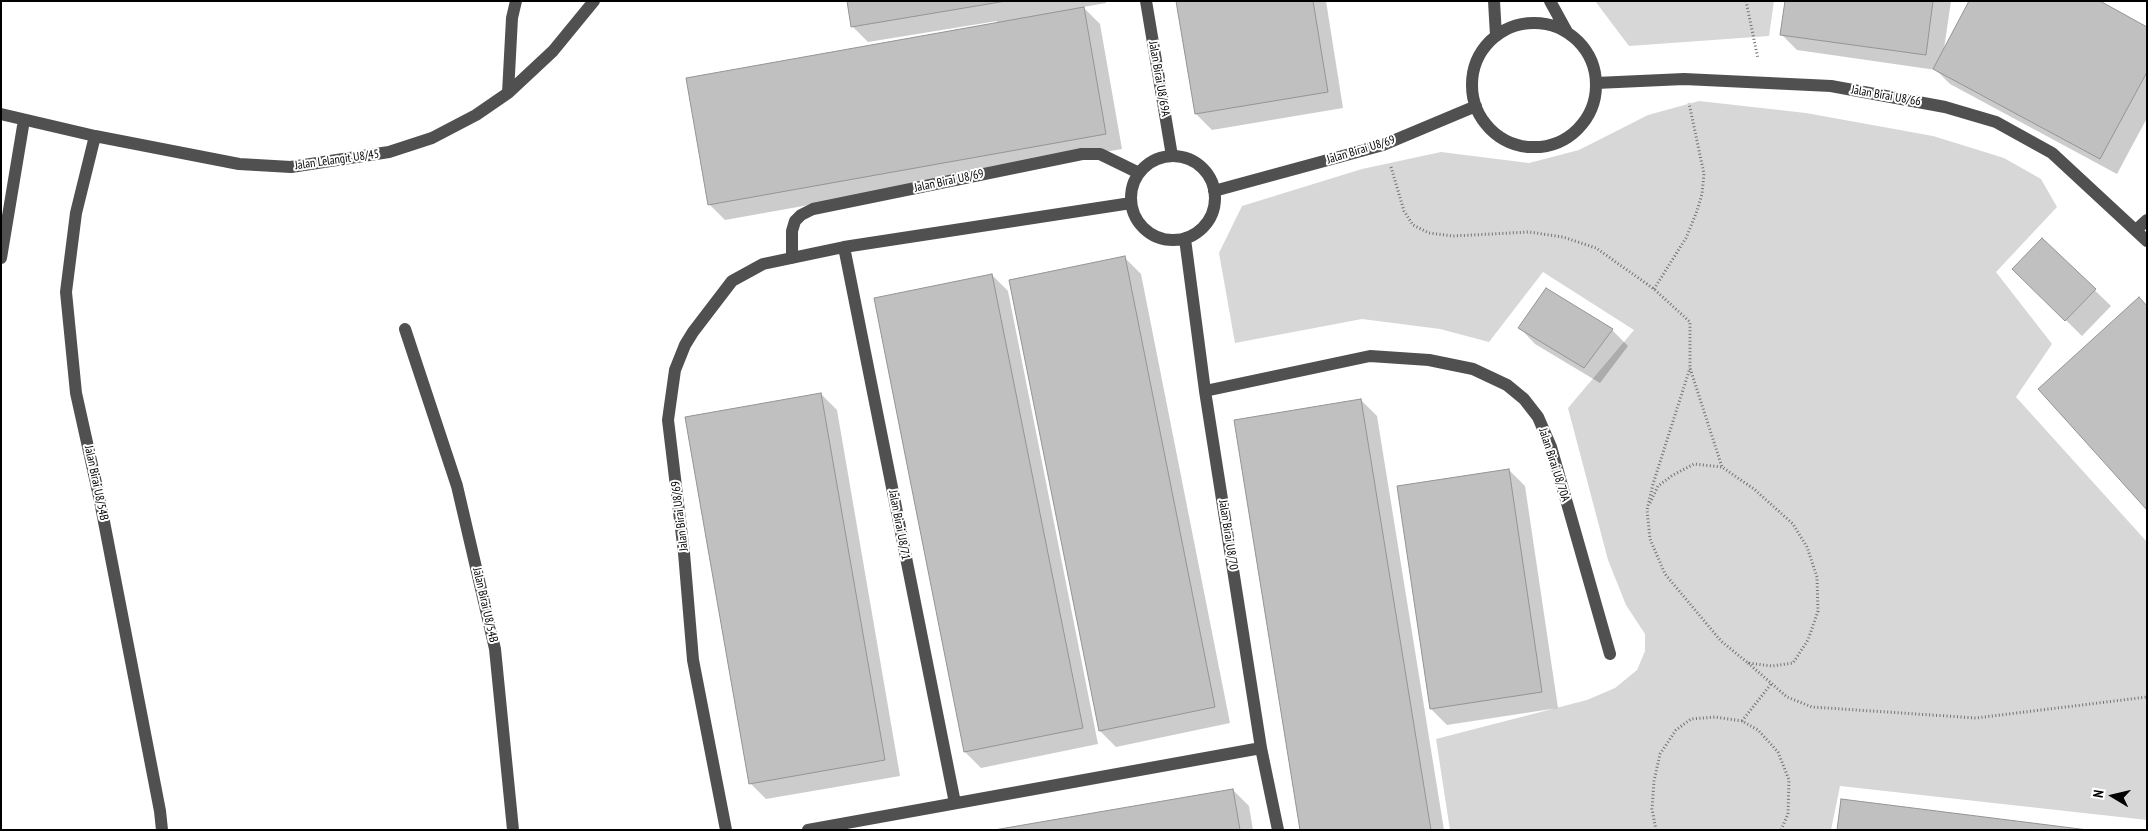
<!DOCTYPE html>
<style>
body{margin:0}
#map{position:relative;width:2148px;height:831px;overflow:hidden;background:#fff;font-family:"PT Sans Narrow",sans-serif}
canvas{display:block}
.frame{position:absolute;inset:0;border:2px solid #000;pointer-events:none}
.north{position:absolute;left:2088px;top:771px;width:50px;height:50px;-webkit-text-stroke:4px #fff;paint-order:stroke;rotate:279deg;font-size:14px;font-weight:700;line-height:20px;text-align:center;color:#000}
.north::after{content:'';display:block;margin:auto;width:18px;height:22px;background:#000;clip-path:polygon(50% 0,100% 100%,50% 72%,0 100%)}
</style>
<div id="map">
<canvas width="2148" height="831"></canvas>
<div class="frame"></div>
<div class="north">N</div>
</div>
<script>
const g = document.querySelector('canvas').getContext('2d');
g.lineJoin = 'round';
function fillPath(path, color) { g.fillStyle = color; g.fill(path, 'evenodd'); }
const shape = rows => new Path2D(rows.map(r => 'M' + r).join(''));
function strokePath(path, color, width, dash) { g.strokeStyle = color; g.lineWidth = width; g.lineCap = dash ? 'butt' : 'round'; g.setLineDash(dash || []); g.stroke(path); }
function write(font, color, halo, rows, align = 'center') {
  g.font = font + ' "PT Sans Narrow",sans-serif'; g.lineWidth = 4; g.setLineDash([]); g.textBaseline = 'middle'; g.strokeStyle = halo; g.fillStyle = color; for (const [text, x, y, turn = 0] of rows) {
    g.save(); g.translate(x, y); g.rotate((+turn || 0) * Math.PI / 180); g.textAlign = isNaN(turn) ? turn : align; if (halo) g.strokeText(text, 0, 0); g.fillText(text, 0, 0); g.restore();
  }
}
const green = shape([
 [1595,1,1774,1,1769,36,1629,46],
 [1699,101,1806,113,1933,136,2004,158,2041,179,2057,207,1996,272,2052,344,2016,397,2147,542,2147,820,1840,786,1831,830,1450,830,1436,739,1587,700,1615,688,1637,670,1645,651,1645,634,1626,605,1608,560,1568,408,1634,330,1543,272,1489,342,1440,329,1362,319,1235,343,1219,253,1242,206,1362,169,1441,152,1529,163,1579,150,1648,115]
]);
const shadow = shape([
 [849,1,1106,1,1106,3,1083,7,1100,24,1122,149,725,220,709,204,997,23,997,21,868,42,852,26],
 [1177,1,1326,1,1343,108,1212,130,1196,114],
 [1786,1,1951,1,1944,49,2147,28,2147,118,2117,174,1950,84,1936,70,1797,50,1781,34],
 [2042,239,2111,306,2082,336,2030,285],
 [1125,258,1141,274,1230,723,1116,747,1100,731,1010,281],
 [992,275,1008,291,1098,744,981,768,965,752],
 [1520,328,1612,330,1628,346,1600,383,1535,344],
 [821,394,837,410,900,776,766,799,750,783],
 [1361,400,1377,416,1444,830,1301,830],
 [1509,470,1525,486,1558,708,1447,725,1431,709],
 [1233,790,1249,806,1253,830,1001,830]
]);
const building = shape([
 [847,1,1006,1,851,27,847,1],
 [1176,1,1313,1,1328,92,1195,114,1176,1],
 [1785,1,1933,1,1926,55,1780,35,1785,1],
 [1969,1,2100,1,2147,27,2147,72,2100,159,1933,69,1969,1],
 [1084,7,1106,134,708,205,686,78,1084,7],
 [2042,238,2096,289,2065,321,2012,269,2042,238],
 [1125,256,1215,707,1099,731,1009,280,1125,256],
 [992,274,1083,728,964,752,874,298,992,274],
 [1546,288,1613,329,1584,368,1518,328,1546,288],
 [2139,297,2147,306,2147,510,2038,389,2139,297],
 [821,393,885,760,749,784,685,417,821,393],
 [1361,399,1431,830,1300,830,1234,420,1361,399],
 [1509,469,1542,692,1430,709,1397,486,1509,469],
 [1233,789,1240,830,994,830,1233,789],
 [1841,799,2088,830,1837,830,1841,799]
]);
const path = shape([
 [1746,1,1758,59],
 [1391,167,1404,211,1413,225,1429,233,1453,236,1529,232,1563,237,1596,248,1654,289,1690,322,1690,368,1722,467,1754,489,1793,524,1807,547,1817,577,1818,611,1808,640,1793,663,1772,666,1748,663,1721,641,1665,574,1650,539,1647,510,1653,484,1690,368],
 [1654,289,1686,238,1697,211,1702,194,1704,174,1689,103],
 [1650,503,1658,486,1673,475,1694,464,1722,467],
 [1748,663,1787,697,1812,707,1976,718,2147,697],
 [1742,721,1771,684],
 [1656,830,1652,809,1654,781,1660,754,1676,730,1691,719,1715,717,1742,721,1758,730,1778,752,1789,780,1788,814,1781,830]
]);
const minor = shape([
 [1146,1,1172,156],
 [1494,1,1496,36],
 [1550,1,1567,32],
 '1472 85a62 62 0 1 1 124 0a62 62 0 1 1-124 0Z',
 [1596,83,1684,79,1831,86,1945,107,1996,122,2052,153,2147,241],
 [508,93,512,18,516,1],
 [1,114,95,136,239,164,291,167,389,152,432,138,476,115,508,93,553,51,594,1],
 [95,136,76,213,66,292,76,393,100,501,160,811,162,830],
 '1131 198a42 42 0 1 1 84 0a42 42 0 1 1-84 0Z',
 [1214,191,1383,145,1476,106],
 [2136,230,2147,220],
 [1185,239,1205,391,1261,748,1278,830],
 [844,247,955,803],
 [1,258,24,120],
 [792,258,792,231,795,221,801,215,813,209,1082,154,1100,154,1139,173],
 [405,329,457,486,495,649,513,830],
 [1205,391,1370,356,1429,360,1473,369,1507,385,1524,399,1538,417,1551,447,1610,654],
 [726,830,693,660,684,553,668,420,675,370,685,345,693,332,732,281,763,264,844,247,1131,203],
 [808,830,1261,748]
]);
const streetNames = [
 ["Jalan Birai U8/69A",1159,79,80],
 ["Jalan Birai U8/66",1886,96,10],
 ["Jalan Birai U8/69",1361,150,-17],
 ["Jalan Lelangit U8/45",337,160,-8],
 ["Jalan Birai U8/69",949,181,-12],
 ["Jalan Birai U8/70A",1554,465,72],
 ["Jalan Birai U8/54B",96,483,78],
 ["Jalan Birai U8/69",680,516,-97],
 ["Jalan Birai U8/71",899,525,79],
 ["Jalan Birai U8/70",1228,535,81],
 ["Jalan Birai U8/54B",485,605,77]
];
fillPath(green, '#d7d7d7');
fillPath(shadow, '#0003');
fillPath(building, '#c0c0c0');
strokePath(building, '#949494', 1);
strokePath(path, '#727272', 3, [1, 2.5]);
strokePath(minor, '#505050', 12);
write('12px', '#000', '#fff', streetNames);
</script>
